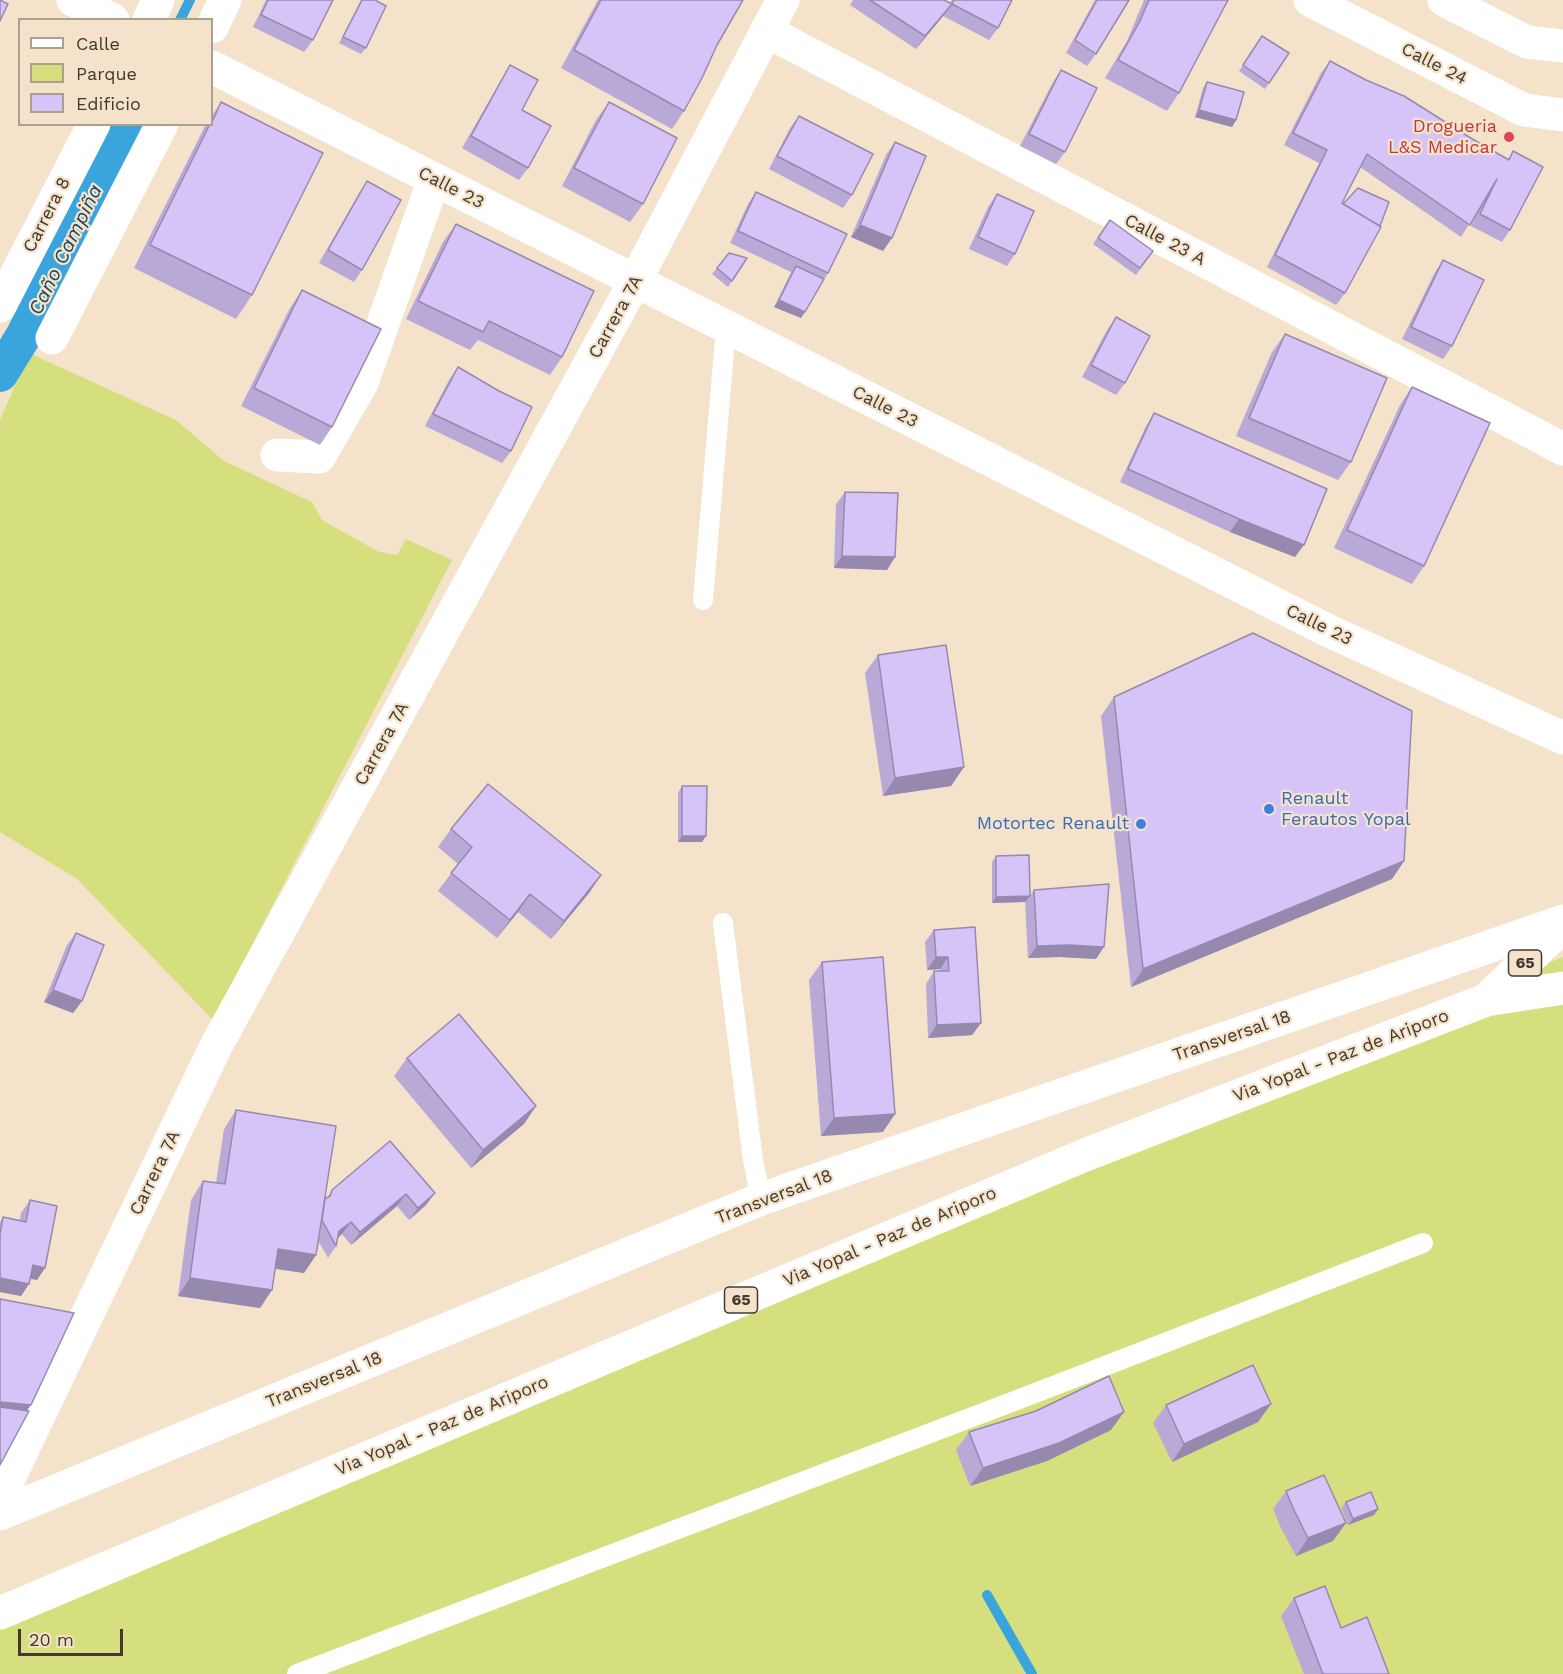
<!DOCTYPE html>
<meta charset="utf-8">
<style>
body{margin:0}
#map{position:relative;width:1563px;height:1674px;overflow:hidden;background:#f5e2ca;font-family:"Work Sans",sans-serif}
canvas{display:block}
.legend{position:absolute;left:18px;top:18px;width:195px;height:108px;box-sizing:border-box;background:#f5e2ca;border:2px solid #ad9f8d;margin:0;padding:8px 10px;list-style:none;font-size:18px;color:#423a31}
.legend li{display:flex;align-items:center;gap:12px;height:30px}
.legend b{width:30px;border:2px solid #ad9f8d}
.scale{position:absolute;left:18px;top:1629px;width:105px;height:27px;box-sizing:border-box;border:3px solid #423a31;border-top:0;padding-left:8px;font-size:18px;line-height:21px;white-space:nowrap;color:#423a31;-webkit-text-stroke:4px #f5e2ca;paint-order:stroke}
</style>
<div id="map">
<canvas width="1563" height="1674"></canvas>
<ul class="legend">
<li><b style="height:8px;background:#fff"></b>Calle</li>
<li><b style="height:16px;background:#d6df7e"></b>Parque</li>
<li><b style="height:16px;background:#d6c4f9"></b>Edificio</li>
</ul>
<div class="scale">20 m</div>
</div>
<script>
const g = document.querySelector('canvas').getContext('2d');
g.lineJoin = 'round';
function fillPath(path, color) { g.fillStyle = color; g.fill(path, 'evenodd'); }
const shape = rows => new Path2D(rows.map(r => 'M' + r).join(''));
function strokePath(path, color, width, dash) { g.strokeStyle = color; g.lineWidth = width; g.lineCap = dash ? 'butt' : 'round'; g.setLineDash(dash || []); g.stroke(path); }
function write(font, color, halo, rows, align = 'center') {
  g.font = font + ' "Work Sans",sans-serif'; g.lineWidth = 4.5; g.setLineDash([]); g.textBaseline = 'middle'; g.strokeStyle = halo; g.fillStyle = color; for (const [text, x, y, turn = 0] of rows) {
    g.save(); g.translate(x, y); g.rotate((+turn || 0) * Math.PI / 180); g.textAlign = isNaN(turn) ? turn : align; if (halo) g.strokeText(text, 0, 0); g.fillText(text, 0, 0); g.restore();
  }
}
const green = shape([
 [29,353,176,420,224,461,312,502,322,520,379,552,397,555,406,539,452,560,213,1020,77,879,0,832,0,420],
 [1563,957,1563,1674,0,1674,0,1595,1345,1044]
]);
const stream = shape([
 [180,20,190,0],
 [987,1595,1032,1674]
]);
const canal = shape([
 [0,374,24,335,128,124]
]);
const lane = shape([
 [703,600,726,327],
 [723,923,753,1160,761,1199],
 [297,1674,1017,1400,1423,1243]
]);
const street = shape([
 [73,0,113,20],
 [149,20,158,0],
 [212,27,225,0],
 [766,31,1563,449],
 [212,67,1329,631,1563,738],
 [0,306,94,124],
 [52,338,162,124],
 [277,455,319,457,362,383,434,179],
 [0,1497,215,1048,635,281,783,0],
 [0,1514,761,1199,1563,921]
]);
const secondary = shape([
 [1310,0,1524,110,1563,115],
 [1444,0,1527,42,1563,46]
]);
const primary = shape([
 [1486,1000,1563,926],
 [0,1613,1085,1155,1486,1000,1563,988]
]);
const wall = shape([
 [266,0,333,0,313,40,304,52,253,27],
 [361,0,375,0,366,48,361,54,339,43],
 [598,0,743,0,717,45,684,111,672,129,561,68],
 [853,0,944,0,950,3,952,0,1012,0,998,28,989,40,943,16,916,49,850,5],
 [1095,0,1129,0,1096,54,1087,66,1066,53],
 [1144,0,1228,0,1179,93,1167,111,1105,78,1127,41],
 [1262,36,1289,53,1265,89,1239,71],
 [1330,61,1508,159,1513,151,1510,230,1502,242,1471,226,1482,204,1461,237,1360,167,1342,203,1345,293,1336,305,1267,267,1319,163,1284,145,1321,73],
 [510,65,522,110,528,168,519,180,462,148,502,78],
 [1061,70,1065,152,1056,164,1020,146,1053,82],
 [1207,82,1236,120,1232,127,1195,117,1203,88],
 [221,102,252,295,236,319,134,268,206,124,212,124,212,116],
 [609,102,643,204,630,222,562,186,596,120],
 [799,116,852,195,843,208,769,169,790,128],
 [895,142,883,251,851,237,886,155],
 [367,181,362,270,354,282,319,263,359,193],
 [756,192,828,273,801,318,774,307,791,272,730,243,748,204],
 [997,194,1015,254,1007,266,969,249,988,207],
 [1110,220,1153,251,1136,275,1093,244],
 [456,224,562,357,550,375,478,340,470,350,406,319,443,242],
 [747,258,728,287,712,274,717,268],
 [1443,260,1452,346,1443,359,1402,339,1435,272],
 [302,290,332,427,320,445,241,406,290,308],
 [1116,317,1125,383,1116,395,1082,377,1107,330],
 [1285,334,1351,462,1338,480,1236,436,1272,352],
 [458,367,511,451,502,463,425,426,449,380],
 [1412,387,1424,566,1412,584,1334,548,1400,405],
 [1154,413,1295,557,1230,532,1120,482,1146,426],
 [845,492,895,557,887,570,834,568,836,504],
 [878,655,964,767,951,786,883,796,865,673],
 [1114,697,1404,861,1392,879,1131,987,1101,716],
 [682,786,702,842,678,842,678,793],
 [451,829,601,875,589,893,551,939,518,912,497,938,438,891,458,864,438,847],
 [996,856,1030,896,1034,890,1096,959,1060,957,1028,958,1025,902,992,903,992,862],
 [934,930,981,1023,972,1035,928,1038,926,984,934,971,940,971,940,969,927,970,925,942],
 [76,933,82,1001,73,1013,44,1002,67,945],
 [822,962,883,1132,821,1136,809,980],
 [407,1058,536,1106,524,1124,471,1168,394,1076],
 [236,1110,325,1199,328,1197,332,1190,390,1141,426,1205,409,1220,397,1206,351,1245,342,1234,338,1238,336,1246,328,1258,319,1242,316,1255,304,1273,275,1269,272,1290,260,1308,178,1296,191,1200,203,1181,216,1183,224,1129],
 [30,1200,37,1280,30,1279,29,1284,21,1296,0,1292,0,1222,3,1217,20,1220,21,1213],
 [1271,1404,1258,1422,1172,1462,1153,1423,1166,1405],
 [1111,1430,1047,1461,970,1486,956,1450,969,1432],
 [1286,1491,1333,1541,1296,1556,1281,1528,1273,1509],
 [1346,1502,1374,1515,1348,1525,1341,1508],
 [1294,1598,1341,1628,1389,1674,1304,1674,1281,1616]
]);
const shadedWall = shape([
 [952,4,943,16,916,49,925,36],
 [1199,110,1236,120,1232,127,1195,117],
 [860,225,892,238,883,251,851,237],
 [779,300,805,312,801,318,774,307],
 [1239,519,1304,545,1295,557,1230,532],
 [842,556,895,557,887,570,834,568],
 [964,767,951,786,883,796,895,778],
 [682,836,706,836,702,842,678,842],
 [1404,861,1392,879,1131,987,1143,969],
 [601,875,589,893,551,939,564,921],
 [530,894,518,912,497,938,510,920],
 [1030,896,1025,902,992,903,996,897],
 [1069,945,1104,947,1096,959,1060,957,1028,958,1037,946],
 [936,957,948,957,940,969,927,970],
 [53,990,82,1001,73,1013,44,1002],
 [981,1023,972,1035,928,1038,937,1025],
 [536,1106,524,1124,471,1168,483,1150],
 [895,1114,883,1132,821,1136,834,1118],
 [435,1193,426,1205,409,1220,418,1208],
 [406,1194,397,1206,351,1245,360,1232],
 [351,1222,342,1234,334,1241,339,1231],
 [278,1249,316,1255,304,1273,265,1267],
 [33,1265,45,1268,37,1280,24,1277],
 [0,1278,29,1284,21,1296,0,1292],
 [190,1278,272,1290,260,1308,178,1296],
 [0,1402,31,1405,18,1423,0,1421],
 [1271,1404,1258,1422,1172,1462,1184,1444],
 [1124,1412,1111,1430,1047,1461,970,1486,983,1468],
 [1378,1509,1374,1515,1348,1525,1353,1519],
 [1346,1523,1333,1541,1296,1556,1308,1538]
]);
const building = shape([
 [0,0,8,4,0,21,0,0],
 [268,0,333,0,313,40,261,15,268,0],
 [362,0,375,0,386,6,366,48,343,37,362,0],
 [601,0,743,0,717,45,702,78,684,111,574,50,601,0],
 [870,0,944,0,952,4,925,36,870,0],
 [954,0,1012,0,998,28,952,4,954,0],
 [1097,0,1129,0,1096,54,1075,40,1097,0],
 [1149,0,1228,0,1179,93,1118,60,1139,23,1149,0],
 [1262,36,1289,53,1269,83,1243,65,1262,36],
 [1330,61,1366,80,1404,96,1469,137,1509,160,1513,151,1543,167,1510,230,1480,214,1497,179,1470,225,1367,154,1342,203,1381,227,1345,293,1275,255,1327,150,1293,133,1330,61],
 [510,65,538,80,522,110,551,126,528,168,471,136,510,65],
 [1061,70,1097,88,1065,152,1029,134,1061,70],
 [1207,82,1244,92,1236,120,1199,110,1207,82],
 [221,102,323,153,252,295,150,245,210,124,212,124,212,122,221,102],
 [609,102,677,138,643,204,574,168,609,102],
 [799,116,873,154,852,195,777,156,799,116],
 [895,142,926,156,892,238,860,225,895,142],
 [367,181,401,200,362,270,328,250,367,181],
 [1358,188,1389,202,1380,226,1343,204,1358,188],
 [756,192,847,234,828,273,738,231,756,192],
 [997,194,1034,211,1015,254,978,237,997,194],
 [1110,220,1153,251,1140,268,1098,238,1110,220],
 [456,224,594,291,562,357,489,321,483,332,418,301,456,224],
 [729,253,747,258,732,281,717,268,729,253],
 [1443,260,1484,280,1452,346,1411,327,1443,260],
 [796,266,824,279,805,312,779,300,796,266],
 [302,290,381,329,332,427,254,388,302,290],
 [1116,317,1150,336,1125,383,1091,365,1116,317],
 [1285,334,1387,378,1351,462,1249,418,1285,334],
 [458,367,499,391,532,407,511,451,433,414,458,367],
 [1412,387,1490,423,1424,566,1347,530,1412,387],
 [1154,413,1327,489,1304,545,1239,519,1128,469,1154,413],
 [845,492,898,493,895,557,842,556,845,492],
 [1253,633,1412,711,1404,861,1143,969,1114,697,1253,633],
 [946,645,964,767,895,778,878,655,946,645],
 [488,784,601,875,564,921,530,894,510,920,451,873,472,847,451,829,488,784],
 [682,786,707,786,706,836,682,836,682,786],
 [1029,855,1030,896,996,897,996,856,1029,855],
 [1109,884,1104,947,1069,945,1037,946,1034,890,1109,884],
 [975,927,981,1023,937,1025,934,971,949,971,948,957,936,957,934,930,975,927],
 [76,933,104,945,82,1001,53,990,76,933],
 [883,957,895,1114,834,1118,822,962,883,957],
 [459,1014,536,1106,483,1150,407,1058,459,1014],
 [236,1110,336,1126,316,1255,278,1249,272,1290,190,1278,203,1181,225,1184,236,1110],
 [390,1141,435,1193,418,1208,406,1194,360,1232,351,1222,339,1231,336,1246,322,1220,325,1199,330,1196,332,1190,390,1141],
 [30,1200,57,1206,45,1268,33,1265,29,1284,0,1278,0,1234,3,1217,26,1222,30,1200],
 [0,1299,74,1313,31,1405,0,1402,0,1299],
 [1253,1365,1271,1404,1184,1444,1166,1405,1253,1365],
 [1109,1376,1124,1412,1059,1443,983,1468,969,1432,1036,1411,1109,1376],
 [0,1407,29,1411,0,1465,0,1407],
 [1324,1475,1346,1523,1308,1538,1294,1510,1286,1491,1324,1475],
 [1371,1492,1378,1509,1353,1519,1346,1502,1371,1492],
 [1325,1586,1341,1628,1367,1617,1389,1674,1323,1674,1294,1598,1325,1586]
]);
const markers = [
 [1509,137,6,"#e0444e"],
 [1269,809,6,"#3f7fe0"],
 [1141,824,6,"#3f7fe0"]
];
const shields = [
 [1525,963,33],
 [741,1300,33]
];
const shieldNames = [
 ["65",1525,963],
 ["65",741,1300]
];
const streetNames = [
 ["Calle 24",1434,64,27],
 ["Calle 23",451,188,27],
 ["Carrera 8",47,215,-63],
 ["Calle 23 A",1165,240,28],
 ["Carrera 7A",616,317,-61],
 ["Calle 23",885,407,27],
 ["Calle 23",1319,625,26],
 ["Carrera 7A",382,744,-61],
 ["Transversal 18",1232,1036,-19],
 ["Via Yopal - Paz de Ariporo",1341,1056,-21],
 ["Carrera 7A",155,1173,-64],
 ["Transversal 18",774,1197,-21],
 ["Via Yopal - Paz de Ariporo",890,1237,-23],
 ["Transversal 18",324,1380,-22],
 ["Via Yopal - Paz de Ariporo",442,1426,-23]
];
const healthNames = [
 ["Drogueria",1497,127],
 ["L&S Medicar",1497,148]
];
const shopNames = [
 ["Renault",1281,799],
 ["Ferautos Yopal",1281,820],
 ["Motortec Renault",1129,824,"right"]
];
const waterNames = [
 ["Caño Campiña",66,250,-64]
];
fillPath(green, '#d6df7e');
strokePath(stream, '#3aa5dc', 10);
strokePath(canal, '#3aa5dc', 36);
strokePath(lane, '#fff', 20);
strokePath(street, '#fff', 33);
strokePath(secondary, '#fff', 33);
strokePath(primary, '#fff', 33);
fillPath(wall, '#b8a9d6');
fillPath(shadedWall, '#9689ae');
fillPath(building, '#d6c4f9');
strokePath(building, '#9689ae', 1.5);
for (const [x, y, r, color] of markers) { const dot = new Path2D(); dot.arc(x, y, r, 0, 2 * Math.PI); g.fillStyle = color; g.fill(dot); strokePath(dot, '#f5e2ca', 2); }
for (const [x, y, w] of shields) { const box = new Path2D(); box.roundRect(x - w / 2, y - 13, w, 26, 4.5); g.fillStyle = '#f5e2ca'; g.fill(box); strokePath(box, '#423a31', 1.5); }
write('bold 16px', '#423a31', null, shieldNames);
write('18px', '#423a31', '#f5e2ca', streetNames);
write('18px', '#be3a42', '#f5e2ca', healthNames, 'right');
write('18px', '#366cbe', '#f5e2ca', shopNames, 'left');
write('italic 20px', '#1d485f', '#f5e2ca', waterNames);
</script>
